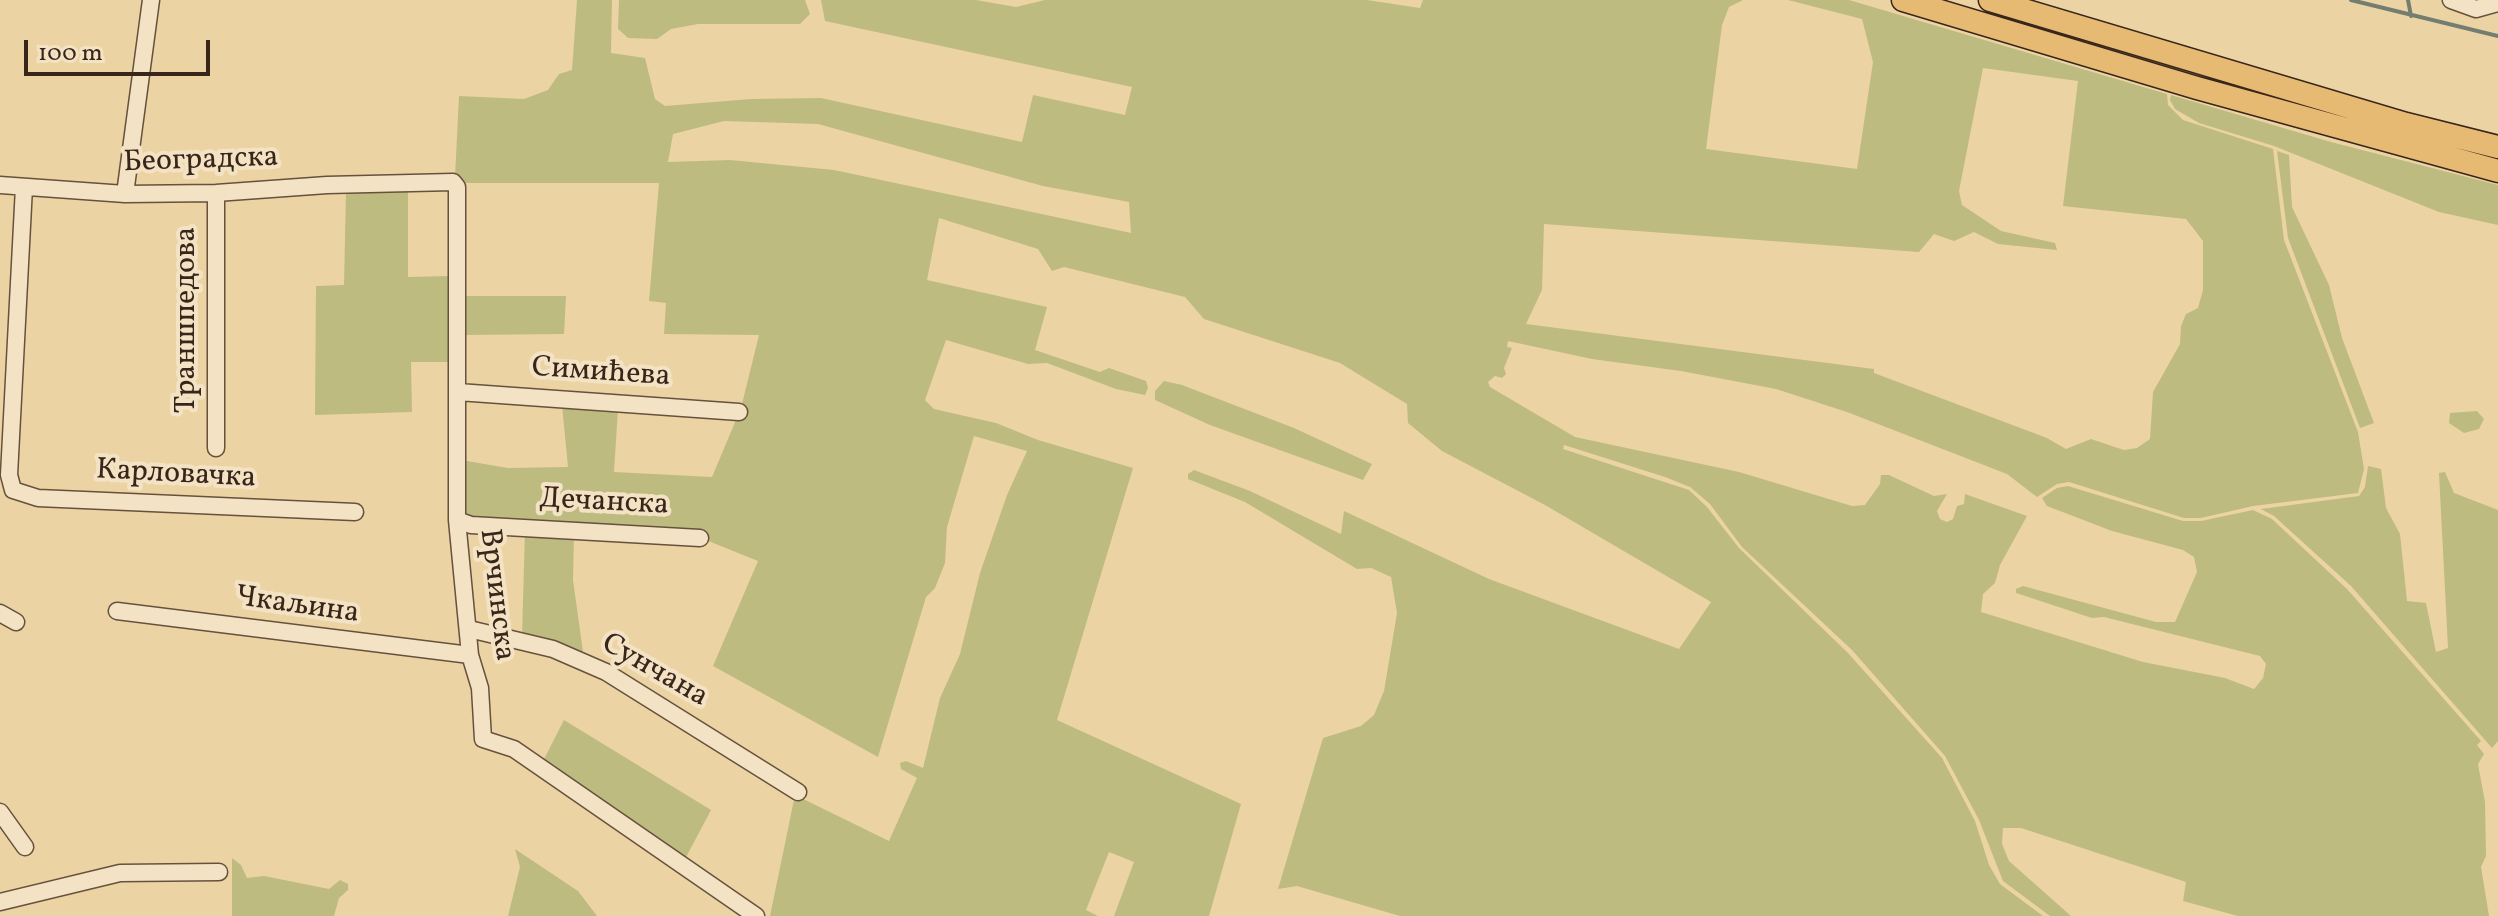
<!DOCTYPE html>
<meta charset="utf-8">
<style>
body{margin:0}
#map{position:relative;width:2498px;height:916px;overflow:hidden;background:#ecd3a3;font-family:Vollkorn,serif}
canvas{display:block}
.scale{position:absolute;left:24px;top:40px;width:186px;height:36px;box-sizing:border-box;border:4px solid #39261b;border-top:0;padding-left:10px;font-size:24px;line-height:28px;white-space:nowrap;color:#39261b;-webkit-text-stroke:6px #f3e2c3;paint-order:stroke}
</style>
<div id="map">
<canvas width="2498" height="916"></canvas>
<div class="scale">100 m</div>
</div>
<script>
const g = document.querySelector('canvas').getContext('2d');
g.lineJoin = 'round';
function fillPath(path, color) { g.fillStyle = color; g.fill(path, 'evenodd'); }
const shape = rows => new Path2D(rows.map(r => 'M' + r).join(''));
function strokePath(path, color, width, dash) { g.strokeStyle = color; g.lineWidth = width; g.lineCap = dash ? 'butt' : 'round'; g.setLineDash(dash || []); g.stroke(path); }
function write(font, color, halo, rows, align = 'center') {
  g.font = font + ' Vollkorn,serif'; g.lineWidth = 8; g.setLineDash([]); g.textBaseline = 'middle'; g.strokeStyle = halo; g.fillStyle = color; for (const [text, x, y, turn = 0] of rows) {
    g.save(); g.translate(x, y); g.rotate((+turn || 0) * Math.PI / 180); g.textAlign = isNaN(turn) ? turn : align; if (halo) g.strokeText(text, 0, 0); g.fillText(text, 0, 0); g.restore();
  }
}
const green = shape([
 [577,0,612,0,611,53,645,58,655,99,665,106,751,99,821,98,1022,142,1033,95,1125,115,1132,87,825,21,821,0,976,0,1016,7,1045,0,1367,0,1420,8,1423,0,1743,0,1729,7,1722,25,1706,149,1857,169,1873,62,1862,19,1788,0,1849,0,2167,94,2168,105,2183,120,2273,149,2284,240,2358,432,2364,469,2358,493,2253,506,2201,518,2184,518,2069,482,2057,484,2037,497,2007,474,1847,412,1776,389,1681,371,1592,359,1508,341,1507,347,1512,348,1504,368,1506,374,1502,378,1495,376,1488,382,1490,387,1575,437,1739,472,1852,506,1865,505,1880,484,1881,475,1889,475,1934,496,1947,494,1937,511,1940,519,1947,522,1953,519,1957,506,1964,504,1965,494,2027,516,2000,565,1995,583,1983,594,1981,612,2143,662,2225,678,2254,689,2263,678,2266,664,2260,656,2104,617,2092,618,2016,593,2016,589,2023,586,2156,622,2175,622,2197,572,2194,557,2183,550,2112,531,2047,506,2042,498,2057,488,2068,486,2183,521,2201,521,2253,510,2272,519,2347,589,2481,741,2477,745,2484,754,2478,764,2485,802,2486,856,2481,867,2489,916,2238,916,2183,901,2186,882,2021,828,2003,828,2002,844,2009,861,2071,916,2050,916,2003,881,1979,820,1945,756,1852,650,1742,547,1710,504,1690,487,1665,477,1564,445,1563,449,1689,490,1707,507,1739,548,1848,653,1942,758,1975,821,1989,865,2000,884,2043,916,1400,916,1297,886,1278,889,1323,738,1361,726,1374,715,1384,691,1397,613,1391,577,1371,568,1357,569,1245,502,1188,479,1188,474,1194,470,1250,491,1341,534,1344,511,1489,579,1679,649,1711,602,1545,505,1442,451,1408,423,1407,404,1340,363,1204,319,1185,297,1064,267,1052,271,1038,249,939,218,927,280,1047,307,1035,350,1100,372,1109,368,1146,381,1148,388,1145,395,1116,389,1047,363,1028,364,946,340,925,400,934,409,996,423,1038,440,1133,468,1057,720,1241,804,1209,916,1114,916,1134,862,1109,852,1086,910,1098,916,770,916,795,795,889,841,917,778,901,769,900,763,906,761,923,768,940,698,960,654,980,573,1007,495,1027,451,974,436,947,527,945,563,935,588,926,597,878,757,713,666,758,561,706,540,460,517,461,460,508,468,568,467,562,405,618,409,614,472,712,477,741,408,759,335,664,334,666,303,649,301,659,183,459,183,455,177,459,96,524,99,548,90,559,74,572,70],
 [1983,68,2078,81,2063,206,2186,219,2203,241,2203,290,2198,308,2186,314,2181,326,2180,344,2153,392,2150,439,2137,448,2124,450,2091,439,2066,449,2047,438,1874,373,1874,369,1526,324,1542,290,1544,224,1919,252,1934,234,1954,241,1974,232,1998,244,2057,250,2055,243,2001,231,1962,205,1959,191],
 [724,121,818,124,1043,186,1129,202,1131,233,834,170,730,160,668,162,673,134],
 [619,0,805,0,810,14,800,24,698,24,671,29,657,39,628,38,618,29],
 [2171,95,2331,142,2498,185,2498,225,2439,212,2274,146,2199,123,2175,109,2170,100],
 [2277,151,2289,155,2292,207,2329,285,2342,338,2374,423,2360,428,2288,238],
 [408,186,408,277,450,276,451,362,411,362,412,412,315,415,316,286,344,285,346,191],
 [464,296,566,296,564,334,461,335],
 [1164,381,1182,385,1294,428,1372,464,1363,480,1210,425,1155,400,1155,391],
 [2477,411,2484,419,2479,429,2464,433,2449,423,2450,413],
 [2368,466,2381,469,2386,508,2400,534,2407,601,2426,603,2436,652,2448,648,2439,473,2445,472,2454,493,2498,510,2498,741,2492,748,2351,586,2274,516,2261,509,2359,496,2365,487],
 [525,530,574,533,573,580,584,659,522,638],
 [564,720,711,810,683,863,541,765],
 [515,849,578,891,597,916,508,916,520,867],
 [232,858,241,865,247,878,264,876,329,889,340,880,348,884,348,890,339,898,334,916,232,916]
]);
const stream = shape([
 [2351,0,2498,36],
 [2408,0,2411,16]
]);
const minor = shape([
 [2451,0,2476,9,2498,3],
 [0,185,125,194,216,193,327,185,453,182,457,187,457,520,470,655,480,688,483,739,514,749,756,916],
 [24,187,9,475,13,490,38,498,355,512],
 [125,194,151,0],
 [458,392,739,412],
 [216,448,216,193],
 [457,520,471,525,700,538],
 [117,611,470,655],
 [0,613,16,622],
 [469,629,553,649,606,672,798,792],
 [0,812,25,847],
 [0,902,120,873,219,872]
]);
const highway = shape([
 [1903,0,2197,88,2498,171],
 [1990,0,2406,124,2498,147]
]);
const streetNames = [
 ["Београдска",201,162,-2],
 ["Траншпедова",188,320,-90],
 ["Симићева",601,374,4],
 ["Карловачка",176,476,3],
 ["Дечанска",604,504,3],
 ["Врчинска",495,595,83],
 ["Чкаљина",297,607,8],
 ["Сунчана",654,672,30]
];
fillPath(green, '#bebb81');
strokePath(stream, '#737d70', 4);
strokePath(minor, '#66513d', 19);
strokePath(highway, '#39261b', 25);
strokePath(minor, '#f3e2c3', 16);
strokePath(highway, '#e6ba72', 22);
write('30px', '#39261b', '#f3e2c3', streetNames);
</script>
